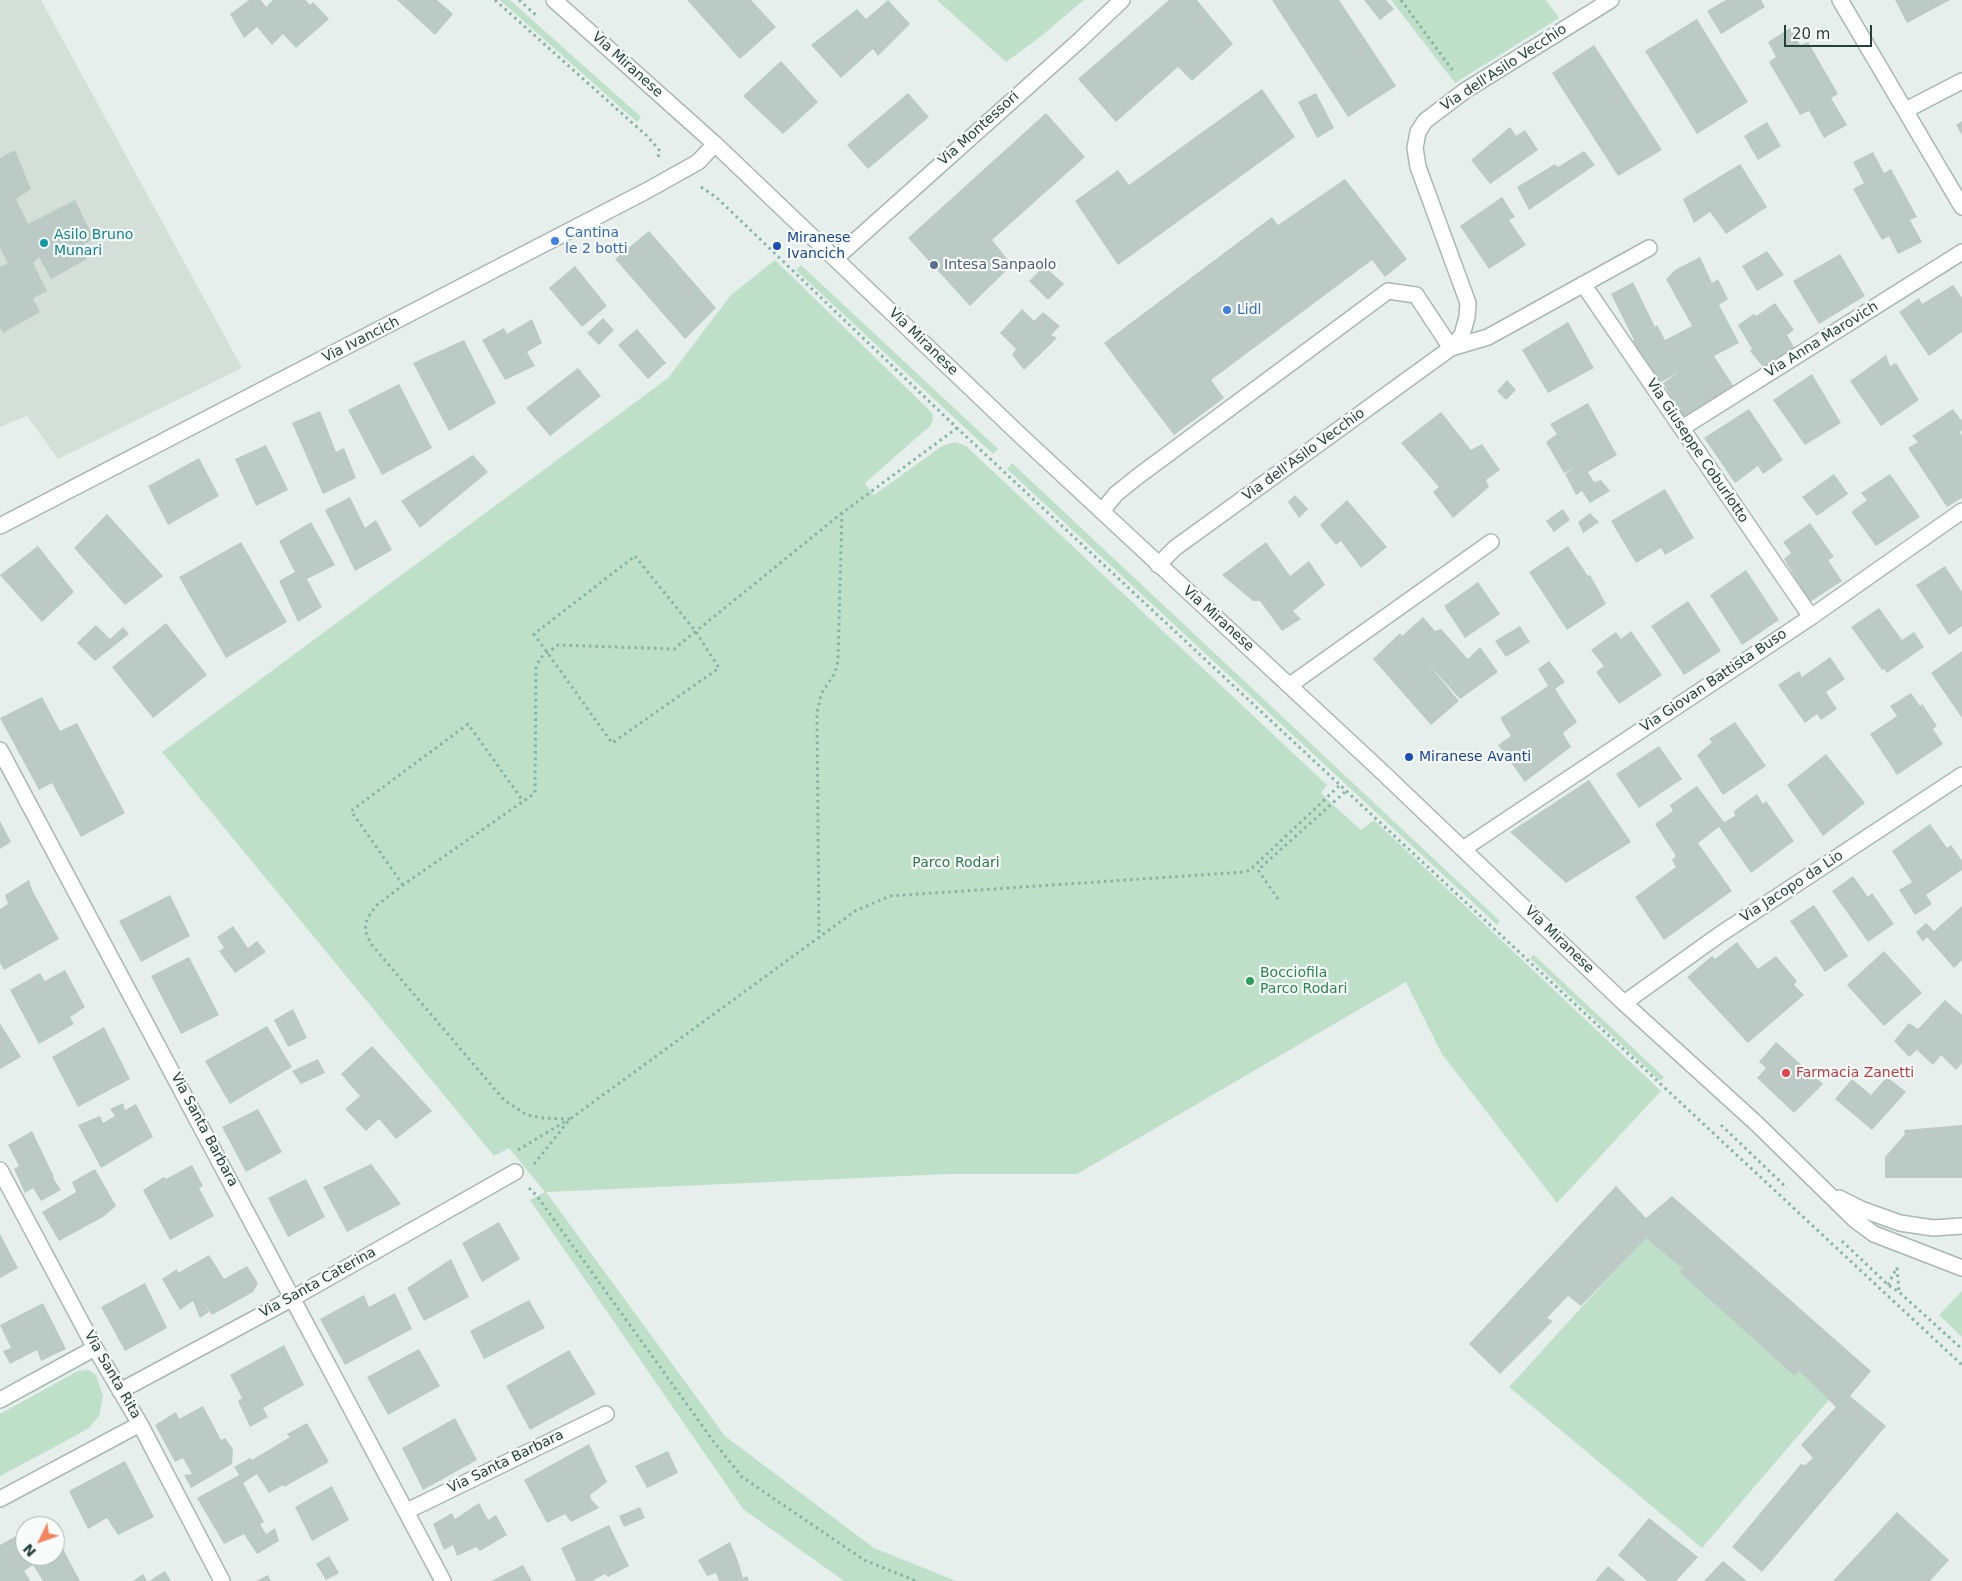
<!DOCTYPE html>
<style>
body{margin:0}
#map{position:relative;width:1962px;height:1581px;overflow:hidden;background:#e6efeb;font-family:"DejaVu Sans",sans-serif}
canvas{display:block}
.north{position:absolute;left:15px;top:1516px;width:50px;height:50px;box-sizing:border-box;background:#f7fbf9;border:1px solid #a3b1ad;border-radius:50%;rotate:228deg;font-size:14px;font-weight:700;line-height:20px;text-align:center;color:#24423a}
.north::after{content:'';display:block;margin:auto;width:18px;height:22px;background:#f4845f;clip-path:polygon(50% 0,100% 100%,50% 72%,0 100%)}
.scale{position:absolute;left:1784px;top:25px;width:88px;height:22px;box-sizing:border-box;border:2px solid #24423a;border-top:0;padding-left:6px;font-size:15px;line-height:18px;white-space:nowrap;color:#24423a;-webkit-text-stroke:4px #f7fbf9;paint-order:stroke}
</style>
<div id="map">
<canvas width="1962" height="1581"></canvas>
<div class="north">N</div>
<div class="scale">20 m</div>
</div>
<script>
const g = document.querySelector('canvas').getContext('2d');
g.lineJoin = 'round';
function fillPath(path, color) { g.fillStyle = color; g.fill(path, 'evenodd'); }
const shape = rows => new Path2D(rows.map(r => 'M' + r).join(''));
function strokePath(path, color, width, dash) { g.strokeStyle = color; g.lineWidth = width; g.lineCap = dash ? 'butt' : 'round'; g.setLineDash(dash || []); g.stroke(path); }
function write(font, color, halo, rows, align = 'center') {
  g.font = font + ' "DejaVu Sans",sans-serif'; g.lineWidth = 4.5; g.setLineDash([]); g.textBaseline = 'middle'; g.strokeStyle = halo; g.fillStyle = color; for (const [text, x, y, turn = 0] of rows) {
    g.save(); g.translate(x, y); g.rotate((+turn || 0) * Math.PI / 180); g.textAlign = isNaN(turn) ? turn : align; if (halo) g.strokeText(text, 0, 0); g.fillText(text, 0, 0); g.restore();
  }
}
const built = shape([
 [0,0,41,0,242,368,58,459,27,416,0,427]
]);
const green = shape([
 [500,0,510,0,641,117,637,122],
 [937,0,1084,0,1040,37,1006,62],
 [1391,0,1546,0,1559,18,1455,83],
 [775,260,932,413,933,420,930,426,865,483,874,495,942,446,955,442,966,446,1327,785,1321,793,1329,801,1361,830,1374,820,1661,1091,1557,1203,1442,1054,1406,982,1077,1174,949,1174,546,1192,725,1436,874,1548,956,1581,844,1581,743,1509,530,1200,545,1192,509,1148,494,1156,162,752,668,378,731,295],
 [801,265,998,449,993,454,796,270],
 [1012,463,1500,921,1497,925,1007,469],
 [1534,955,1664,1077,1660,1081,1530,958],
 [1650,1232,1833,1395,1702,1548,1509,1387],
 [1962,1291,1962,1337,1939,1315],
 [88,1370,96,1375,103,1396,99,1416,89,1428,64,1442,0,1476,0,1414,78,1371]
]);
const building = shape([
 [249,0,261,0,266,7,273,0,306,0,310,5,313,2,329,19,296,48,283,34,272,45,257,27,244,38,230,14],
 [397,0,437,0,453,14,435,35],
 [687,0,751,0,776,27,740,59],
 [888,0,910,24,878,56,873,49,841,78,811,45,857,9,866,19],
 [1169,0,1197,0,1233,44,1192,81,1178,67,1116,122,1078,79],
 [1272,0,1339,0,1396,86,1348,117],
 [1364,0,1386,0,1394,9,1380,20],
 [1726,0,1761,0,1765,7,1721,34,1707,11],
 [1895,0,1950,0,1907,23],
 [1697,19,1748,102,1697,134,1645,51],
 [1790,28,1800,45,1808,42,1838,94,1831,98,1847,125,1824,138,1809,111,1800,115,1769,62,1776,57,1768,42],
 [1594,45,1662,150,1618,176,1552,73],
 [781,61,818,102,783,134,743,96],
 [1262,89,1295,137,1118,265,1075,201,1118,170,1129,185],
 [908,93,929,117,868,169,847,145],
 [1316,93,1334,128,1317,138,1298,102],
 [1046,113,1085,157,992,240,1012,265,970,306,908,238],
 [1962,121,1962,135,1956,125],
 [1767,122,1781,146,1758,160,1744,136],
 [1510,127,1516,136,1525,130,1538,150,1490,184,1471,160],
 [15,150,31,189,16,199,28,224,75,200,94,239,81,246,87,259,51,279,39,257,33,263,47,291,33,298,40,312,3,333,0,328,0,267,8,263,0,248,0,158],
 [1584,151,1595,165,1529,210,1517,187,1555,164,1558,167],
 [1873,152,1884,173,1891,169,1917,217,1910,220,1922,242,1898,254,1889,236,1882,240,1853,189,1864,183,1853,162],
 [1740,164,1767,207,1726,234,1710,212,1694,223,1683,199],
 [1345,179,1407,259,1385,277,1372,260,1211,380,1224,398,1174,435,1104,343,1272,217,1278,225],
 [1502,197,1515,217,1509,220,1526,245,1489,269,1460,226],
 [649,231,716,308,685,339,615,259],
 [1767,251,1784,275,1757,291,1742,266],
 [1840,254,1865,296,1819,324,1793,281],
 [1700,257,1712,283,1718,279,1728,299,1719,305,1739,343,1714,356,1734,387,1683,417,1663,383,1678,373,1657,384,1633,341,1634,340,1611,294,1633,282,1655,327,1657,325,1665,340,1692,326,1666,279,1675,270],
 [575,266,607,306,582,327,549,288],
 [1044,266,1064,284,1048,300,1029,281],
 [1953,285,1962,298,1962,332,1929,356,1899,312,1919,298,1922,304],
 [1775,303,1794,330,1787,335,1796,351,1791,352,1790,351,1763,367,1750,351,1752,349,1738,325,1754,314,1756,316],
 [1022,309,1034,321,1043,312,1060,326,1051,335,1057,338,1024,370,1012,355,1016,349,1000,333],
 [603,318,614,330,599,345,587,333],
 [532,319,542,343,527,352,535,366,505,380,482,340,504,328,507,334],
 [1568,322,1594,368,1548,393,1522,350],
 [637,329,666,363,648,379,618,345],
 [464,340,496,403,449,431,413,363],
 [1886,355,1890,366,1896,363,1919,400,1881,426,1850,381],
 [578,368,601,396,550,436,526,408],
 [1812,374,1841,423,1805,445,1773,400],
 [1507,380,1516,390,1506,400,1497,391],
 [399,384,432,448,382,475,348,410],
 [1588,403,1617,455,1588,472,1594,482,1601,480,1610,491,1590,503,1582,491,1576,495,1565,474,1574,468,1564,473,1546,442,1557,434,1550,424],
 [1749,409,1783,460,1763,474,1758,466,1735,483,1704,438],
 [1953,409,1962,421,1962,430,1960,432,1962,436,1962,498,1947,507,1908,448,1918,442,1912,436],
 [320,411,336,452,344,448,356,478,323,494,292,423],
 [1441,412,1471,450,1482,444,1500,470,1486,480,1489,487,1453,518,1433,492,1439,487,1401,443],
 [266,445,288,490,256,506,235,459],
 [473,455,488,472,420,528,401,501],
 [199,458,219,496,168,525,148,486],
 [1834,474,1848,494,1817,516,1802,497],
 [1890,474,1920,517,1876,546,1851,512,1867,500,1861,493],
 [1665,489,1694,538,1665,555,1661,548,1636,563,1611,521],
 [1295,495,1308,509,1299,518,1288,502],
 [350,497,365,528,376,520,392,550,355,571,325,510],
 [1347,500,1387,547,1361,568,1341,541,1336,545,1320,525],
 [1563,509,1570,520,1554,532,1546,521],
 [1590,513,1599,522,1583,533,1578,522],
 [107,514,163,576,125,605,74,548],
 [311,522,335,565,307,579,322,607,298,622,279,581,295,572,279,541],
 [1810,523,1834,557,1828,560,1842,581,1810,602,1784,559,1791,553,1783,542],
 [241,542,287,622,226,658,179,577],
 [1266,542,1290,576,1309,561,1325,585,1293,611,1301,619,1282,631,1260,601,1253,601,1222,575],
 [38,546,74,592,42,622,0,575],
 [1568,546,1588,576,1590,575,1606,604,1567,630,1529,572],
 [1945,566,1962,592,1962,626,1949,635,1916,585],
 [1746,570,1779,620,1742,645,1710,595],
 [1478,582,1500,614,1465,638,1444,606],
 [1688,601,1721,651,1684,675,1651,626],
 [1879,608,1902,640,1914,632,1924,647,1887,673,1884,669,1882,670,1851,627],
 [1423,617,1435,631,1441,629,1468,659,1480,647,1498,672,1460,699,1429,665,1459,701,1431,725,1373,659,1400,633,1402,636],
 [166,623,207,675,153,718,112,667],
 [96,625,110,639,123,627,129,634,95,661,77,643],
 [1520,626,1530,642,1506,657,1495,641],
 [1631,631,1662,675,1619,704,1596,672,1604,666,1591,650,1616,632,1621,639],
 [1962,651,1962,718,1931,673],
 [1830,657,1845,679,1826,692,1837,709,1821,720,1817,714,1805,723,1778,685,1799,671,1802,677],
 [1549,661,1565,682,1555,689,1577,722,1563,733,1571,747,1525,782,1498,745,1511,736,1500,718,1548,686,1538,669],
 [1911,693,1920,706,1922,704,1937,726,1933,729,1943,744,1897,775,1870,734,1897,716,1890,706],
 [42,697,60,731,77,723,125,813,81,837,52,783,39,790,0,718],
 [1735,722,1766,766,1723,795,1697,755,1712,742,1709,739],
 [1659,746,1682,779,1639,808,1616,774],
 [1826,754,1865,803,1823,836,1787,785],
 [1589,780,1631,842,1566,883,1510,832],
 [1697,786,1724,822,1735,816,1734,811,1757,794,1763,804,1766,801,1794,841,1751,873,1719,827,1698,843,1732,891,1664,940,1635,897,1676,867,1672,860,1676,856,1655,824,1673,811,1670,805],
 [0,821,11,842,0,849],
 [1930,824,1947,848,1951,845,1962,861,1962,870,1926,895,1932,904,1915,915,1899,890,1912,882,1892,851],
 [1853,876,1868,897,1872,893,1894,924,1868,942,1832,891],
 [29,880,32,890,59,939,4,970,0,963,0,909,8,904,5,895],
 [170,895,190,936,141,962,119,921],
 [1814,905,1848,956,1825,972,1790,921],
 [1962,906,1962,960,1954,968,1927,937,1923,942,1916,932,1926,923,1934,931],
 [233,926,248,948,257,941,266,952,235,973,219,951,224,948,217,937],
 [1737,942,1758,969,1776,956,1797,981,1794,985,1804,995,1748,1043,1687,977,1712,956,1715,959],
 [1884,951,1922,993,1884,1026,1847,985],
 [189,957,219,1015,181,1034,151,976],
 [65,970,85,1007,70,1017,74,1024,39,1044,10,990,40,973,45,981],
 [1945,1000,1962,1015,1962,1063,1956,1070,1941,1055,1933,1065,1917,1050,1909,1057,1894,1041,1909,1023,1918,1029],
 [293,1009,307,1038,288,1047,274,1020],
 [0,1023,21,1057,0,1069],
 [267,1026,292,1067,230,1104,205,1061],
 [104,1027,130,1079,78,1107,52,1057],
 [1776,1042,1823,1084,1794,1113,1757,1078,1766,1068,1759,1062],
 [372,1046,432,1111,396,1139,379,1119,366,1131,345,1109,360,1096,341,1074],
 [318,1059,325,1073,301,1084,292,1071],
 [1887,1077,1906,1092,1872,1130,1835,1099,1852,1079,1871,1095],
 [123,1103,125,1110,136,1104,153,1137,101,1168,78,1125,100,1116,103,1123,115,1116,110,1109],
 [258,1109,282,1152,246,1172,222,1127],
 [1962,1125,1962,1178,1885,1178,1885,1157,1905,1134,1904,1130],
 [32,1131,54,1177,53,1178,61,1190,41,1201,33,1188,25,1193,14,1169,19,1166,8,1145],
 [371,1164,401,1204,347,1232,323,1187],
 [192,1165,203,1186,199,1188,214,1216,170,1240,143,1190,164,1177,166,1179],
 [95,1169,116,1206,103,1217,59,1241,42,1212,76,1192,72,1182],
 [306,1179,325,1217,288,1237,268,1198],
 [1616,1186,1646,1218,1672,1196,1871,1371,1850,1396,1886,1426,1762,1572,1732,1547,1801,1464,1805,1465,1813,1458,1801,1445,1836,1407,1799,1371,1795,1376,1679,1272,1683,1269,1646,1238,1581,1306,1568,1296,1547,1318,1553,1321,1500,1374,1469,1344],
 [499,1222,520,1259,482,1282,462,1243],
 [0,1234,18,1268,0,1278],
 [209,1255,224,1279,247,1266,258,1283,253,1292,212,1315,203,1302,209,1312,200,1318,193,1301,180,1310,162,1279,177,1269,178,1273],
 [451,1259,469,1297,424,1321,407,1288],
 [145,1283,167,1328,125,1351,101,1307],
 [395,1293,412,1329,345,1365,320,1319,364,1295,369,1307],
 [529,1300,545,1328,484,1359,470,1331],
 [43,1303,66,1349,41,1361,37,1350,10,1364,3,1351,11,1348,0,1325],
 [284,1345,304,1385,263,1408,268,1417,250,1427,238,1401,242,1398,230,1375],
 [419,1349,440,1386,388,1415,367,1377],
 [569,1350,596,1394,530,1430,506,1386],
 [203,1406,221,1440,225,1438,233,1449,232,1464,191,1488,184,1475,192,1474,183,1458,175,1462,155,1425,176,1412,179,1419],
 [455,1418,477,1460,423,1490,402,1448],
 [307,1423,329,1462,284,1487,283,1485,269,1493,257,1474,243,1483,264,1522,260,1524,266,1534,275,1528,279,1541,257,1554,244,1534,224,1544,197,1498,239,1475,234,1467,250,1458,252,1460,290,1437,287,1434],
 [589,1444,607,1482,590,1495,591,1499,599,1508,571,1522,565,1514,547,1523,524,1480],
 [668,1451,678,1473,647,1488,635,1466],
 [125,1461,154,1517,118,1535,107,1518,88,1529,69,1491],
 [332,1486,349,1520,312,1541,295,1507],
 [479,1503,488,1520,496,1515,507,1535,480,1551,476,1547,457,1556,453,1545,444,1550,433,1524,452,1513,455,1519],
 [640,1507,645,1518,624,1527,619,1516],
 [1897,1512,1949,1560,1930,1581,1833,1581],
 [1649,1518,1698,1557,1676,1581,1647,1581,1618,1555],
 [47,1519,51,1526,34,1526],
 [609,1525,629,1566,608,1577,605,1574,592,1581,573,1581,576,1580,561,1548],
 [25,1531,25,1556,55,1556,55,1534,80,1581,43,1581,33,1565,24,1571,30,1580,29,1581,0,1581,0,1545],
 [730,1542,738,1561,743,1578,747,1576,749,1581,719,1581,716,1573,707,1576,698,1560],
 [329,1556,339,1573,326,1580,316,1564],
 [1723,1561,1747,1581,1704,1581],
 [523,1565,532,1581,491,1581],
 [1608,1566,1626,1581,1595,1581],
 [165,1571,171,1581,149,1581],
 [143,1574,147,1581,133,1581],
 [268,1575,271,1581,256,1581]
]);
const path = shape([
 [495,0,647,136,660,151,658,157],
 [519,0,536,15],
 [1401,0,1453,71],
 [701,187,716,197,957,428,1962,1365],
 [635,556,696,632,719,668,612,743,534,634,635,556],
 [403,885,351,811,468,724,523,801],
 [1278,899,1258,870,1346,791],
 [819,939,817,713,821,694,835,673,838,660,842,513,957,428],
 [570,1119,543,1118,527,1115,504,1100,371,944,365,930,367,919,376,906,403,885,535,793,536,668,540,658,558,645,674,649,842,513],
 [1721,1125,1787,1188],
 [518,1150,566,1121],
 [534,1164,570,1119,855,911,890,896,1244,872,1250,870,1339,786],
 [529,1188,537,1196,714,1442,742,1477,864,1560,916,1581],
 [1842,1241,1888,1285,1899,1292,1962,1349],
 [1897,1268,1899,1291],
 [1888,1285,1897,1267]
]);
const service = shape([
 [1102,511,1116,494,1137,477,1388,291,1416,295,1451,348]
]);
const minor = shape([
 [1840,0,1962,207],
 [1906,110,1962,81],
 [836,258,1080,40,1122,0],
 [1583,284,1811,617],
 [1451,348,1488,337,1649,248],
 [1682,428,1962,252],
 [0,526,648,190,698,162,715,144],
 [1158,565,1175,548,1451,348,1462,335,1467,317,1468,303,1418,167,1415,148,1418,132,1425,121,1466,90,1611,0],
 [1290,685,1491,542],
 [0,750,443,1581],
 [1463,849,1811,617,1962,511],
 [1624,1003,1719,935,1962,775],
 [0,1170,95,1348,140,1424,222,1581],
 [120,1391,293,1298,515,1172],
 [0,1400,95,1348],
 [0,1499,140,1424],
 [407,1511,606,1414]
]);
const tertiary = shape([
 [554,0,715,144,1022,437,1378,768,1624,1003,1757,1124,1855,1220,1874,1234,1962,1268],
 [1839,1198,1861,1209,1900,1223,1933,1228,1962,1226]
]);
const markers = [
 [555,241,5,"#3f7fe0"],
 [44,243,5,"#0f9aa8"],
 [777,246,5,"#1a4fb4"],
 [934,265,5,"#5c6f8a"],
 [1227,310,5,"#3f7fe0"],
 [1409,757,5,"#1a4fb4"],
 [1250,981,5,"#2e9e5b"],
 [1786,1073,5,"#e0444e"]
];
const streetNames = [
 ["Via Miranese",627,65,42],
 ["Via dell'Asilo Vecchio",1504,68,-33],
 ["Via Montessori",979,129,-42],
 ["Via Ivancich",361,340,-27],
 ["Via Anna Marovich",1822,340,-32],
 ["Via Miranese",923,342,44],
 ["Via Giuseppe Coburlotto",1697,451,56],
 ["Via dell'Asilo Vecchio",1304,455,-36],
 ["Via Miranese",1218,619,42],
 ["Via Giovan Battista Buso",1714,681,-34],
 ["Via Jacopo da Lio",1792,887,-33],
 ["Via Miranese",1559,940,44],
 ["Via Santa Barbara",204,1130,62],
 ["Via Santa Caterina",318,1283,-29],
 ["Via Santa Rita",112,1375,60],
 ["Via Santa Barbara",506,1462,-26]
];
const shopNames = [
 ["Cantina",565,233],
 ["le 2 botti",565,249],
 ["Lidl",1237,310]
];
const cultureNames = [
 ["Asilo Bruno",54,235],
 ["Munari",54,251]
];
const transitNames = [
 ["Miranese",787,238],
 ["Ivancich",787,254],
 ["Miranese Avanti",1419,757]
];
const serviceNames = [
 ["Intesa Sanpaolo",944,265]
];
const parkNames = [
 ["Parco Rodari",956,863]
];
const leisureNames = [
 ["Bocciofila",1260,973],
 ["Parco Rodari",1260,989]
];
const healthNames = [
 ["Farmacia Zanetti",1796,1073]
];
fillPath(built, '#d4dfda');
fillPath(green, '#bfe0c8');
fillPath(building, '#bbcac4');
strokePath(service, '#a8b8b2', 18);
strokePath(minor, '#a8b8b2', 18);
strokePath(tertiary, '#a8b8b2', 18);
strokePath(path, '#86b3a5', 3, [2.5, 4]);
strokePath(service, '#fff', 15);
strokePath(minor, '#fff', 15);
strokePath(tertiary, '#fff', 15);
for (const [x, y, r, color] of markers) { const dot = new Path2D(); dot.arc(x, y, r, 0, 2 * Math.PI); g.fillStyle = color; g.fill(dot); strokePath(dot, '#f7fbf9', 2); }
write('14px', '#24423a', '#f7fbf9', streetNames);
write('14px', '#366cbe', '#f7fbf9', shopNames, 'left');
write('14px', '#0d838f', '#f7fbf9', cultureNames, 'left');
write('14px', '#164399', '#f7fbf9', transitNames, 'left');
write('14px', '#4e5e75', '#f7fbf9', serviceNames, 'left');
write('14px', '#2d7a4b', '#f7fbf9', parkNames);
write('14px', '#27864d', '#f7fbf9', leisureNames, 'left');
write('14px', '#be3a42', '#f7fbf9', healthNames, 'left');
</script>
